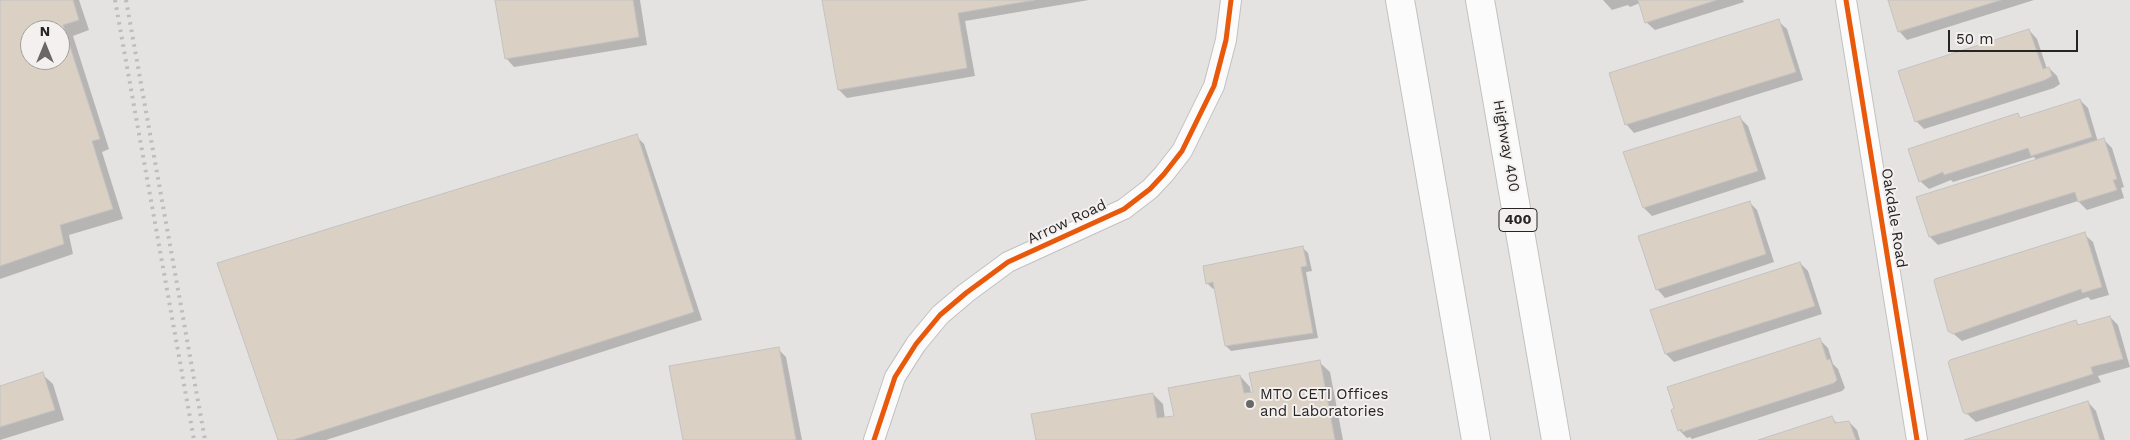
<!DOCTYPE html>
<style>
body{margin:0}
#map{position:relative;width:2130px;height:440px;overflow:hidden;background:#e5e3e2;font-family:"Work Sans",sans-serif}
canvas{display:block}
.north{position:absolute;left:20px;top:20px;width:50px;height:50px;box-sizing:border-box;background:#f4f0ef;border:1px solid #a29f9e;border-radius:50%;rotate:0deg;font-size:14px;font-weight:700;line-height:20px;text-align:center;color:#262524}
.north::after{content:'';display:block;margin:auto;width:18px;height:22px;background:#696866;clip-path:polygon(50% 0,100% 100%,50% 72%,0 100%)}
.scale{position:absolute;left:1948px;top:30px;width:130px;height:22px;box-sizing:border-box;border:2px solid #262524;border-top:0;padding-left:6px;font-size:15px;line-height:18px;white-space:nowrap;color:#262524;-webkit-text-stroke:4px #f4f0ef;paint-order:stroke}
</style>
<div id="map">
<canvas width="2130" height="440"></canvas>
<div class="north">N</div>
<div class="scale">50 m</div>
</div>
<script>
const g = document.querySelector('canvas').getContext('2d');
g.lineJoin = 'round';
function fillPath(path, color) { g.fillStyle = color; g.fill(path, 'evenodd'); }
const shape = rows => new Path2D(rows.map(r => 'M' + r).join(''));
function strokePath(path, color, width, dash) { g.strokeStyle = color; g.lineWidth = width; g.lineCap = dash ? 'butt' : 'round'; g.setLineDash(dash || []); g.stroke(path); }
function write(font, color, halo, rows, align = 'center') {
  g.font = font + ' "Work Sans",sans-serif'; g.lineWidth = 4; g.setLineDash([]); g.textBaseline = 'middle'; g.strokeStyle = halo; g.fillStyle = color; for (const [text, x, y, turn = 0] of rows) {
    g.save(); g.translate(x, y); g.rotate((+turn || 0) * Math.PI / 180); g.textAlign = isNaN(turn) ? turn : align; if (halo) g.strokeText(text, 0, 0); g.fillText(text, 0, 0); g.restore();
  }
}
const shadow = shape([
 [0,0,79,0,89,30,73,36,109,149,102,152,123,219,69,235,73,254,0,279],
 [30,30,60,30,60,60,30,60],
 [496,0,640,0,647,45,514,67,506,58],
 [823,0,1089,0,965,21,975,76,847,98,839,90],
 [1603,0,1743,0,1744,2,1655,30,1646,22,1640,3,1630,7,1628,5,1612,10],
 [1889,0,2034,0,1907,40,1899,31],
 [1778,21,1787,29,1803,80,1634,133,1626,124],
 [2029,30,2037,39,2047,69,2049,68,2057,76,2060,84,2054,88,1924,129,1916,121],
 [2080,100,2088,108,2098,142,2104,140,2112,148,2124,187,2121,188,2124,198,2087,210,2078,201,1938,245,1930,237,2037,161,2034,157,1953,182,1951,180,1929,189,1920,181,2017,115,2022,119],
 [1740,118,1748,126,1766,179,1652,216,1644,208,1625,153],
 [636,136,644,144,702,320,326,440,279,440],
 [1749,202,1757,210,1774,262,1665,298,1657,289],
 [2084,234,2093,242,2109,295,2091,300,2088,297,1962,341,1949,330],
 [1303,248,1308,253,1312,271,1306,272,1318,338,1231,351,1226,346,1215,288,1213,289,1207,283],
 [1800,263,1808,271,1822,314,1674,362,1666,354],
 [2110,317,2118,325,2130,367,2098,376,2101,382,1976,422,1964,411,2076,322,2080,326],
 [1819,339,1828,348,1833,364,1838,369,1845,388,1842,391,1692,439,1690,437,1687,438,1679,430],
 [778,349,786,357,802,440,684,440],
 [1319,362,1330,372,1343,440,1037,440,1153,394,1163,404,1165,419,1175,417,1240,376,1250,387,1251,393],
 [42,374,53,384,64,420,0,440,0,387],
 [2088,402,2096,411,2105,440,1969,440],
 [1832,418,1838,424,1849,422,1857,430,1860,440,1762,440]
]);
const building = shape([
 [0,0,73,0,79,20,63,25,100,139,92,141,113,209,60,225,64,244,0,266,0,0],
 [30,30,60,30,60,60,30,60,30,30],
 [495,0,633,0,639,37,505,59,495,0],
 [822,0,1035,0,958,13,967,68,838,90,822,0],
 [1638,0,1717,0,1645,23,1638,0],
 [1888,0,2001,0,1898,32,1888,0],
 [1779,19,1796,72,1625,125,1609,73,1779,19],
 [2029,29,2043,69,2049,67,2052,76,2045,80,1915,122,1898,71,2029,29],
 [2080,99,2092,137,2031,156,2028,148,1944,175,1943,172,1919,182,1908,149,2018,113,2020,118,2080,99],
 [1740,116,1758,171,1643,208,1623,152,1740,116],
 [637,134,694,312,293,440,278,440,217,263,637,134],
 [2104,138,2117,179,2113,180,2117,190,2078,202,2075,192,1929,237,1916,197,2104,138],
 [1750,201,1766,254,1656,290,1638,236,1750,201],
 [2085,232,2102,287,2082,293,2081,289,1953,334,1948,331,1934,281,1935,279,2085,232],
 [1303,246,1307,266,1301,267,1313,333,1225,346,1213,282,1206,284,1203,266,1303,246],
 [1800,262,1815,306,1665,354,1650,310,1800,262],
 [2110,316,2123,359,2091,367,2093,374,1966,414,1963,412,1948,362,1950,360,2076,320,2078,325,2110,316],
 [1820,338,1827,360,1830,359,1837,380,1834,383,1682,432,1682,429,1678,431,1671,410,1674,408,1667,387,1820,338],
 [779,347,796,440,683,440,669,366,779,347],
 [1320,360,1335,440,1036,440,1031,414,1153,393,1157,418,1174,416,1168,388,1240,375,1244,393,1253,392,1249,373,1320,360],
 [43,372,55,410,0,427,0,386,43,372],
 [2088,401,2100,440,1964,440,2088,401],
 [1832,416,1835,423,1849,421,1856,440,1758,440,1832,416]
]);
const minor = shape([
 [1846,0,1917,440],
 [874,440,895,377,916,344,940,315,966,293,1008,262,1124,209,1150,189,1164,174,1182,151,1214,86,1226,40,1231,0]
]);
const highway = shape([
 [1400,0,1476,440],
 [1480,0,1556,440]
]);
const rail = shape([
 [115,0,194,440],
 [126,0,205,440]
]);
const cycleway = shape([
 [1846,0,1917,440],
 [874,440,895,377,916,344,940,315,966,293,1008,262,1124,209,1150,189,1164,174,1182,151,1214,86,1226,40,1231,0]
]);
const markers = [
 [1250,404,5,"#696866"]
];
const shields = [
 [1518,220,38]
];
const shieldNames = [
 ["400",1518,220]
];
const streetNames = [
 ["Highway 400",1506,146,80],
 ["Oakdale Road",1894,218,81],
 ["Arrow Road",1067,222,-25]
];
const poiNames = [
 ["MTO CETI Offices",1260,395],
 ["and Laboratories",1260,412]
];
fillPath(shadow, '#0003');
fillPath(building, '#dbd0c4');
strokePath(building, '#c3c2c1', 1);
strokePath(minor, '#c2c1c0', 22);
strokePath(highway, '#c2c1c0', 30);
strokePath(minor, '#fbfbfb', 20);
strokePath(highway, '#fbfbfb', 28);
strokePath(rail, '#bebdbd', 4, [2.5, 5]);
strokePath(cycleway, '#e8590c', 5);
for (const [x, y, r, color] of markers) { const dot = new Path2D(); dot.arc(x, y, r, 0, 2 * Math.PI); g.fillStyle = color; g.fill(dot); strokePath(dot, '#f4f0ef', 2); }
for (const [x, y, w] of shields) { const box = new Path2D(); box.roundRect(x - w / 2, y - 11.5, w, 23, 4); g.fillStyle = '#f4f0ef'; g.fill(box); strokePath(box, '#262524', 1); }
write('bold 14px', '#262524', null, shieldNames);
write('15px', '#262524', '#f4f0ef', streetNames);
write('15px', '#262524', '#f4f0ef', poiNames, 'left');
</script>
